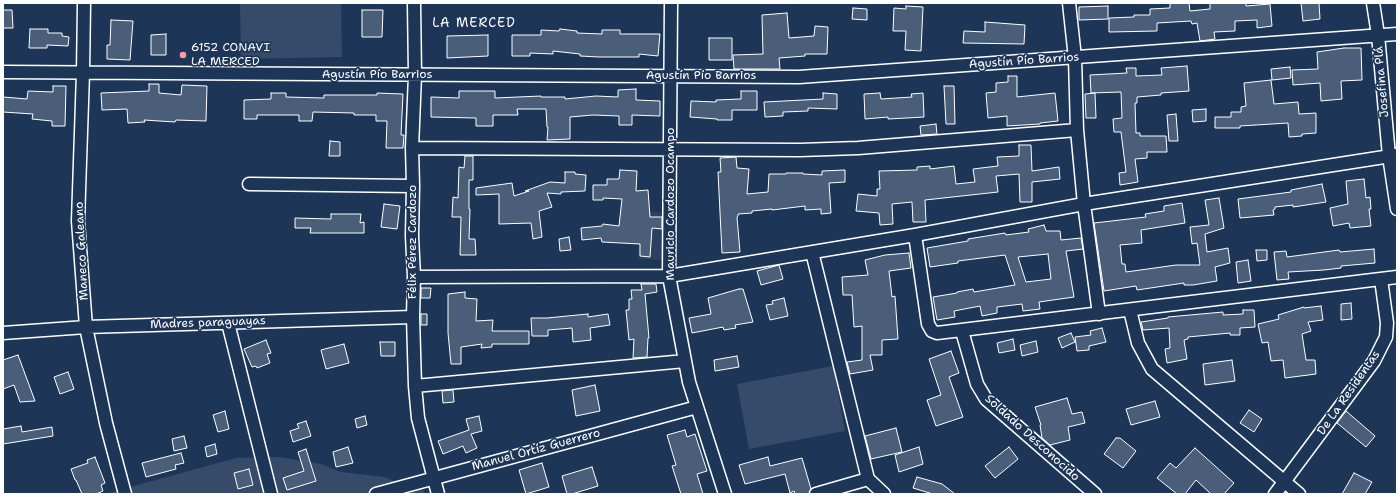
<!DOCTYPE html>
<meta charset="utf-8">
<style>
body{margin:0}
#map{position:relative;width:1400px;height:497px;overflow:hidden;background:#1d3557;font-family:"Shantell Sans",sans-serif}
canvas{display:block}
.frame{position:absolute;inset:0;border:4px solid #fff;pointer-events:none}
</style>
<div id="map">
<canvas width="1400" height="497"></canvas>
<div class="frame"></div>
</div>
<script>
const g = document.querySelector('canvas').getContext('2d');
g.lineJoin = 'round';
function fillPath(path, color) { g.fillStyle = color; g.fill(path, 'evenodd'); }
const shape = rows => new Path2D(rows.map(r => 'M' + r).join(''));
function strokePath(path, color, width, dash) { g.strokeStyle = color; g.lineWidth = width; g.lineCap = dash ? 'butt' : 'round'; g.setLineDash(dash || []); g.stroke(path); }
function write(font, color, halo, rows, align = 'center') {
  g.font = font + ' "Shantell Sans",sans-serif'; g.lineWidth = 3.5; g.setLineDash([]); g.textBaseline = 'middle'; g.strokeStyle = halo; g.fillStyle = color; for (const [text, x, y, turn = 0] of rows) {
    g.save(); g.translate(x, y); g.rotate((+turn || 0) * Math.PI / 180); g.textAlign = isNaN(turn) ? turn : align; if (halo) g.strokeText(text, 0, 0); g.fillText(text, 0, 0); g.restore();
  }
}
const built = shape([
 [641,212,668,212,666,260,638,259]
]);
const green = shape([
 [240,3,341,3,342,57,241,59],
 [833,366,845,431,749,449,737,384],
 [279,457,321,464,341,472,384,477,405,485,412,491,422,489,426,494,105,494,236,458]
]);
const building = shape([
 [1170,3,1189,3,1190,11,1210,9,1210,3,1246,3,1246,6,1270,4,1272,26,1257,28,1257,20,1235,21,1235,31,1214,32,1215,39,1200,41,1197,23,1192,24,1191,21,1157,23,1157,31,1109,32,1109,18,1134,17,1134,15,1150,15,1150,9,1170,8,1170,3],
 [1301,3,1319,3,1320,19,1303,21,1301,3],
 [906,6,923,7,921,51,905,50,906,31,893,31,894,8,906,9,906,6],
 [1108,6,1108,19,1079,20,1079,7,1108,6],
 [853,8,867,9,867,20,852,19,853,8],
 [3,10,12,10,13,28,3,28,3,10],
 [362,10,383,10,382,37,362,37,362,10],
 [787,13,789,38,814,36,815,26,828,27,827,54,805,54,805,56,779,58,780,69,734,69,733,55,763,54,762,15,787,13],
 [111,20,133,21,130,60,107,59,107,45,110,45,111,20],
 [985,22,1025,25,1024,44,963,43,964,31,985,32,985,22],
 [30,29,48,29,48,33,62,33,62,36,69,37,68,46,47,45,47,48,29,48,30,29],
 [560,29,577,31,577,33,602,34,602,30,620,30,620,34,660,34,658,56,639,54,639,57,599,57,580,56,580,54,553,51,553,54,530,53,530,56,512,56,512,35,541,35,541,30,559,31,560,29],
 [166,34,166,55,151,55,151,35,166,34],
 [488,35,488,56,447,58,447,36,488,35],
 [709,38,732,38,732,60,709,60,709,38],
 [1344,48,1361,48,1362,80,1341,81,1342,99,1321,101,1320,83,1293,85,1292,70,1318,69,1317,52,1344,48],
 [1187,66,1189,91,1161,93,1161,95,1137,97,1137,103,1135,103,1136,133,1140,133,1140,136,1166,136,1167,152,1147,152,1147,158,1135,159,1138,182,1120,185,1119,173,1126,172,1121,132,1114,132,1113,119,1122,118,1121,92,1091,93,1090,75,1127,73,1126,68,1136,68,1136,76,1162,75,1161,68,1187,66],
 [1290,67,1291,78,1272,80,1271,69,1290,67],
 [1008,76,1017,76,1017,97,1055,93,1058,121,1040,123,1040,124,1007,126,1007,116,988,118,986,93,996,92,996,83,1008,82,1008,76],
 [1271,80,1274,104,1298,102,1299,114,1316,113,1316,133,1302,134,1302,136,1289,137,1288,123,1240,126,1240,128,1215,128,1215,117,1231,117,1231,112,1241,112,1241,107,1246,106,1244,83,1271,80],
 [149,84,159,84,159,93,181,95,182,85,207,86,206,121,176,120,175,122,144,120,145,122,128,123,127,109,102,110,101,93,149,91,149,84],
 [53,86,66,86,65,126,52,126,52,121,32,119,33,114,3,112,3,97,27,99,28,91,53,92,53,86],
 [944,86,954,86,955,124,946,124,944,86],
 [636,89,636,100,660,101,660,116,632,115,632,125,619,125,619,116,593,115,570,117,570,139,547,140,548,127,547,127,546,109,517,109,518,115,493,115,493,126,476,126,476,118,431,117,431,97,459,98,459,91,495,91,495,98,541,96,541,97,565,97,565,99,596,96,618,97,618,90,636,89],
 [741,91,757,91,757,110,732,110,732,120,717,120,717,119,690,117,691,101,716,102,716,100,741,99,741,91],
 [271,93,286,93,286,97,324,98,324,95,377,95,377,93,403,94,401,135,404,135,403,148,386,148,387,121,376,121,376,115,354,115,354,113,313,112,312,121,299,121,299,115,257,115,257,119,244,119,244,100,271,99,271,93],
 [823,93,837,94,837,109,808,108,808,111,783,112,783,116,765,117,764,102,823,99,823,93],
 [880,93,881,99,912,97,911,94,923,93,924,117,888,119,888,117,865,119,864,94,880,93],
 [1095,93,1096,118,1086,118,1085,94,1095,93],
 [1206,109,1206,121,1193,122,1192,110,1206,109],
 [1176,114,1178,141,1169,141,1167,115,1176,114],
 [936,124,937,134,921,135,920,126,936,124],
 [330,141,340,142,340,156,329,156,330,141],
 [1019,145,1031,145,1032,171,1059,167,1060,179,1032,182,1032,202,1020,202,1019,174,996,176,998,192,925,200,926,222,913,222,912,202,892,204,893,224,880,225,879,213,856,211,858,194,877,196,877,189,880,189,879,171,917,170,917,167,930,166,930,169,954,166,956,184,975,182,973,169,998,166,997,157,1019,156,1019,145],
 [465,156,473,156,473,180,469,180,469,209,470,209,469,239,475,239,476,255,460,255,461,217,452,217,453,197,458,198,459,167,464,168,465,156],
 [736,157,737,168,749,169,747,194,768,192,769,174,786,174,786,173,803,173,803,174,822,175,822,171,845,170,845,182,829,183,831,213,821,214,821,209,805,210,805,206,772,210,772,209,752,211,752,213,738,214,738,216,737,217,740,252,722,253,718,172,721,172,720,158,736,157],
 [620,170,637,171,636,191,648,190,650,217,662,217,662,229,652,228,650,257,640,256,640,244,602,242,601,238,582,240,581,228,602,226,603,224,619,226,622,199,603,198,603,200,593,200,593,185,607,185,607,179,619,179,620,170],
 [565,172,575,172,575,174,586,175,585,191,561,192,561,194,547,193,552,207,539,211,542,237,533,239,531,223,499,224,499,194,476,195,476,188,512,183,514,196,529,191,525,191,550,182,565,183,565,172],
 [1364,179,1366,198,1370,197,1371,209,1369,209,1371,226,1350,228,1349,223,1333,226,1330,208,1348,204,1346,181,1364,179],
 [1322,184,1326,202,1293,207,1293,205,1275,207,1275,209,1273,210,1274,215,1240,218,1238,199,1291,192,1291,190,1322,184],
 [1219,198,1224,228,1205,234,1207,252,1228,248,1230,263,1215,267,1217,281,1193,285,1184,285,1184,283,1137,290,1136,286,1104,291,1094,223,1146,217,1145,214,1164,211,1164,206,1182,203,1185,223,1141,230,1142,243,1120,245,1122,264,1125,264,1126,272,1176,265,1200,265,1197,243,1192,244,1190,227,1209,225,1205,200,1219,198],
 [384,204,400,206,397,229,381,227,384,204],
 [331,214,361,214,360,223,364,222,364,233,310,233,311,228,295,228,295,218,331,219,331,214],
 [1044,225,1046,231,1060,231,1061,240,1081,238,1083,249,1066,251,1074,297,1039,302,1040,309,1023,311,1022,304,997,307,997,313,982,316,980,306,954,311,955,317,937,320,933,297,957,293,957,292,973,289,974,292,1015,285,1005,255,958,261,958,263,930,267,927,248,968,241,968,239,1005,233,1006,235,1029,232,1028,229,1044,225],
 [1048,254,1051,279,1026,282,1018,257,1048,254],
 [569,237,571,250,560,251,559,239,569,237],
 [1374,249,1375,263,1341,266,1341,268,1324,270,1288,272,1289,279,1277,280,1274,252,1286,251,1287,257,1339,250,1340,252,1374,249],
 [1256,250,1267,250,1267,260,1257,261,1256,250],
 [909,253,911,268,889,271,892,297,895,296,898,339,882,340,882,355,870,355,873,370,850,374,847,362,862,360,862,326,854,327,852,295,843,295,842,277,868,275,865,260,885,255,909,253],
 [1248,260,1251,281,1238,283,1236,262,1248,260],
 [779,265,783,279,761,285,757,271,779,265],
 [641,284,656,284,657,292,645,294,649,338,648,338,647,357,633,358,634,339,629,340,626,310,629,310,629,299,632,299,631,290,642,290,641,284],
 [421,288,431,288,430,298,421,298,421,288],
 [739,289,743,289,753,322,735,325,736,328,724,330,723,327,692,333,689,318,711,314,708,298,739,289],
 [465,292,465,298,477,299,476,321,493,320,492,331,529,331,529,344,492,344,492,347,481,348,482,344,461,347,461,364,451,364,448,333,448,294,465,292],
 [784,298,788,316,770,320,766,305,773,304,772,301,784,298],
 [1351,303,1352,319,1341,320,1341,304,1351,303],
 [1321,306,1323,320,1308,322,1311,331,1302,334,1306,360,1315,360,1316,374,1285,378,1283,360,1271,361,1268,342,1262,343,1258,324,1279,319,1278,315,1304,307,1304,308,1321,306],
 [1243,310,1254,310,1255,327,1240,328,1240,335,1230,335,1230,333,1188,337,1188,339,1184,340,1187,359,1167,363,1165,349,1170,348,1169,328,1143,330,1141,322,1168,318,1168,317,1223,312,1223,315,1243,314,1243,310],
 [421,314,427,314,427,325,421,325,421,314],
 [588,314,588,317,608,314,610,325,590,328,591,340,573,342,572,328,548,330,548,336,532,336,531,318,547,318,588,314],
 [1102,328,1106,342,1089,346,1089,350,1077,351,1075,337,1091,335,1090,331,1102,328],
 [1071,333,1075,342,1062,348,1058,338,1071,333],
 [1013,339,1015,350,999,353,997,343,1013,339],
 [266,340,271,353,267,354,270,363,257,368,256,366,252,367,244,349,266,340],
 [1036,341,1038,352,1022,356,1020,345,1036,341],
 [380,342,395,342,395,356,381,356,380,342],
 [344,344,349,363,326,369,321,350,344,344],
 [951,351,959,373,949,377,963,417,936,426,927,400,941,395,929,359,951,351],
 [18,355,35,401,20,402,14,385,3,389,3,360,18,355],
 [737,356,739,367,715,371,714,360,737,356],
 [1232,360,1235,381,1205,385,1203,364,1232,360],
 [68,372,74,389,60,394,54,377,68,372],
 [595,385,600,411,576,416,572,390,595,385],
 [453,390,454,402,443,403,442,391,453,390],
 [1067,398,1072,414,1082,412,1085,423,1068,427,1070,440,1050,445,1042,438,1040,425,1041,425,1035,407,1067,398],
 [1155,401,1160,417,1131,425,1126,409,1155,401],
 [1249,410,1262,419,1254,432,1240,423,1249,410],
 [225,411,229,429,218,432,213,415,225,411],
 [1346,411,1375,436,1366,447,1337,423,1346,411],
 [365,416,367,425,357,428,355,419,365,416],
 [479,416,482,431,471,434,477,448,466,453,463,446,443,454,438,441,469,430,466,419,479,416],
 [306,421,311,436,293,442,290,431,299,428,297,424,306,421],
 [21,426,22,432,52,427,53,436,3,444,3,429,21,426],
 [896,428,902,452,871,459,865,436,896,428],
 [685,430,687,437,695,434,707,471,697,474,703,494,681,494,672,466,676,465,667,435,685,430],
 [184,436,187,448,174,451,172,439,184,436],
 [1116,438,1120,438,1136,451,1123,468,1104,454,1116,438],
 [215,444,217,454,207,457,205,447,215,444],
 [348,447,353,463,336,467,333,452,348,447],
 [919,447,923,464,899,472,895,455,919,447],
 [1009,447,1018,459,995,478,985,466,1009,447],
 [1195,448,1234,483,1224,494,1211,494,1196,480,1185,494,1177,494,1157,478,1170,463,1176,468,1195,448],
 [306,449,316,481,287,490,283,478,304,471,298,452,306,449],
 [181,453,184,463,175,465,176,469,146,477,142,463,181,453],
 [95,457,105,483,101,485,103,491,96,494,82,494,76,480,75,480,71,469,88,463,87,460,95,457],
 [768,457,770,466,802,458,811,489,809,494,795,494,794,491,790,493,785,474,745,484,739,465,768,457],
 [542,463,549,487,526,494,519,470,542,463],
 [592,467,598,486,572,494,567,494,562,476,592,467],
 [249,469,253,485,238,489,234,473,249,469],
 [1354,473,1372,482,1365,494,1342,494,1354,473],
 [917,477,942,484,955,494,933,494,913,488,917,477]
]);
const street = shape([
 [84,3,83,73,78,221,86,327,106,423,125,494],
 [414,3,415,75,412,148,413,186,412,236,414,277,413,317,415,386,418,418,438,494],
 [671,3,669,276,689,382,725,494],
 [1069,3,1075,58,1077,130,1084,204,1099,314],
 [1373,3,1378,35,1389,156,1397,209],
 [3,72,799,77,1397,34],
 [412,148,800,150,858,148,1077,130],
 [249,184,413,186],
 [915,235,928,324,932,331,937,333,1397,277],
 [812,252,868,479],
 [414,277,669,276,915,235,1084,204,1397,155],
 [1130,310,1138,343,1152,369,1299,494],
 [228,323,271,494],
 [962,331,977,384,986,399,1095,494],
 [3,333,86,327,413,317],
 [415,386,685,361],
 [868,479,884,494],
 [376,494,697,407],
 [816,494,868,479],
 [1275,494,1374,361,1386,337,1387,323,1381,279]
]);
const markers = [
 [183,55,4,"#ff9aa2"]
];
const poiNames = [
 ["6152 CONAVI",191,48],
 ["LA MERCED",191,62]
];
const streetNames = [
 ["Agustín Pío Barrios",1024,61,-4],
 ["Agustín Pío Barrios",377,75],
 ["Agustín Pío Barrios",701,76],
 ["Josefina Plá",1382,82,-95],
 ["Mauricio Cardozo Ocampo",671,204,-90],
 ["Félix Pérez Cardozo",413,242,-90],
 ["Maneco Galeano",82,251,-93],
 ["Madres paraguayas",208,323,-2],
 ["De La Residentas",1349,393,-55],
 ["Soldado Desconocido",1032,438,42],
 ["Manuel Ortíz Guerrero",536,450,-15]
];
const neighbourhoodNames = [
 ["LA MERCED",474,24]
];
fillPath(built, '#2a4161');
fillPath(green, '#364b69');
fillPath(building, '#4a5d79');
strokePath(building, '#fff', 1);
strokePath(street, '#fff', 15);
strokePath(street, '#1d3557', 12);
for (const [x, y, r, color] of markers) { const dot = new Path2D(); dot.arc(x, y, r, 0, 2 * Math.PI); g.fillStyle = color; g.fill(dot); strokePath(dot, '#1d3557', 1.5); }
write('12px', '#fff', '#1d3557', poiNames, 'left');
write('12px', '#fff', '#1d3557', streetNames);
g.letterSpacing = '1px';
write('13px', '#fff', '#1d3557', neighbourhoodNames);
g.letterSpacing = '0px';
</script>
